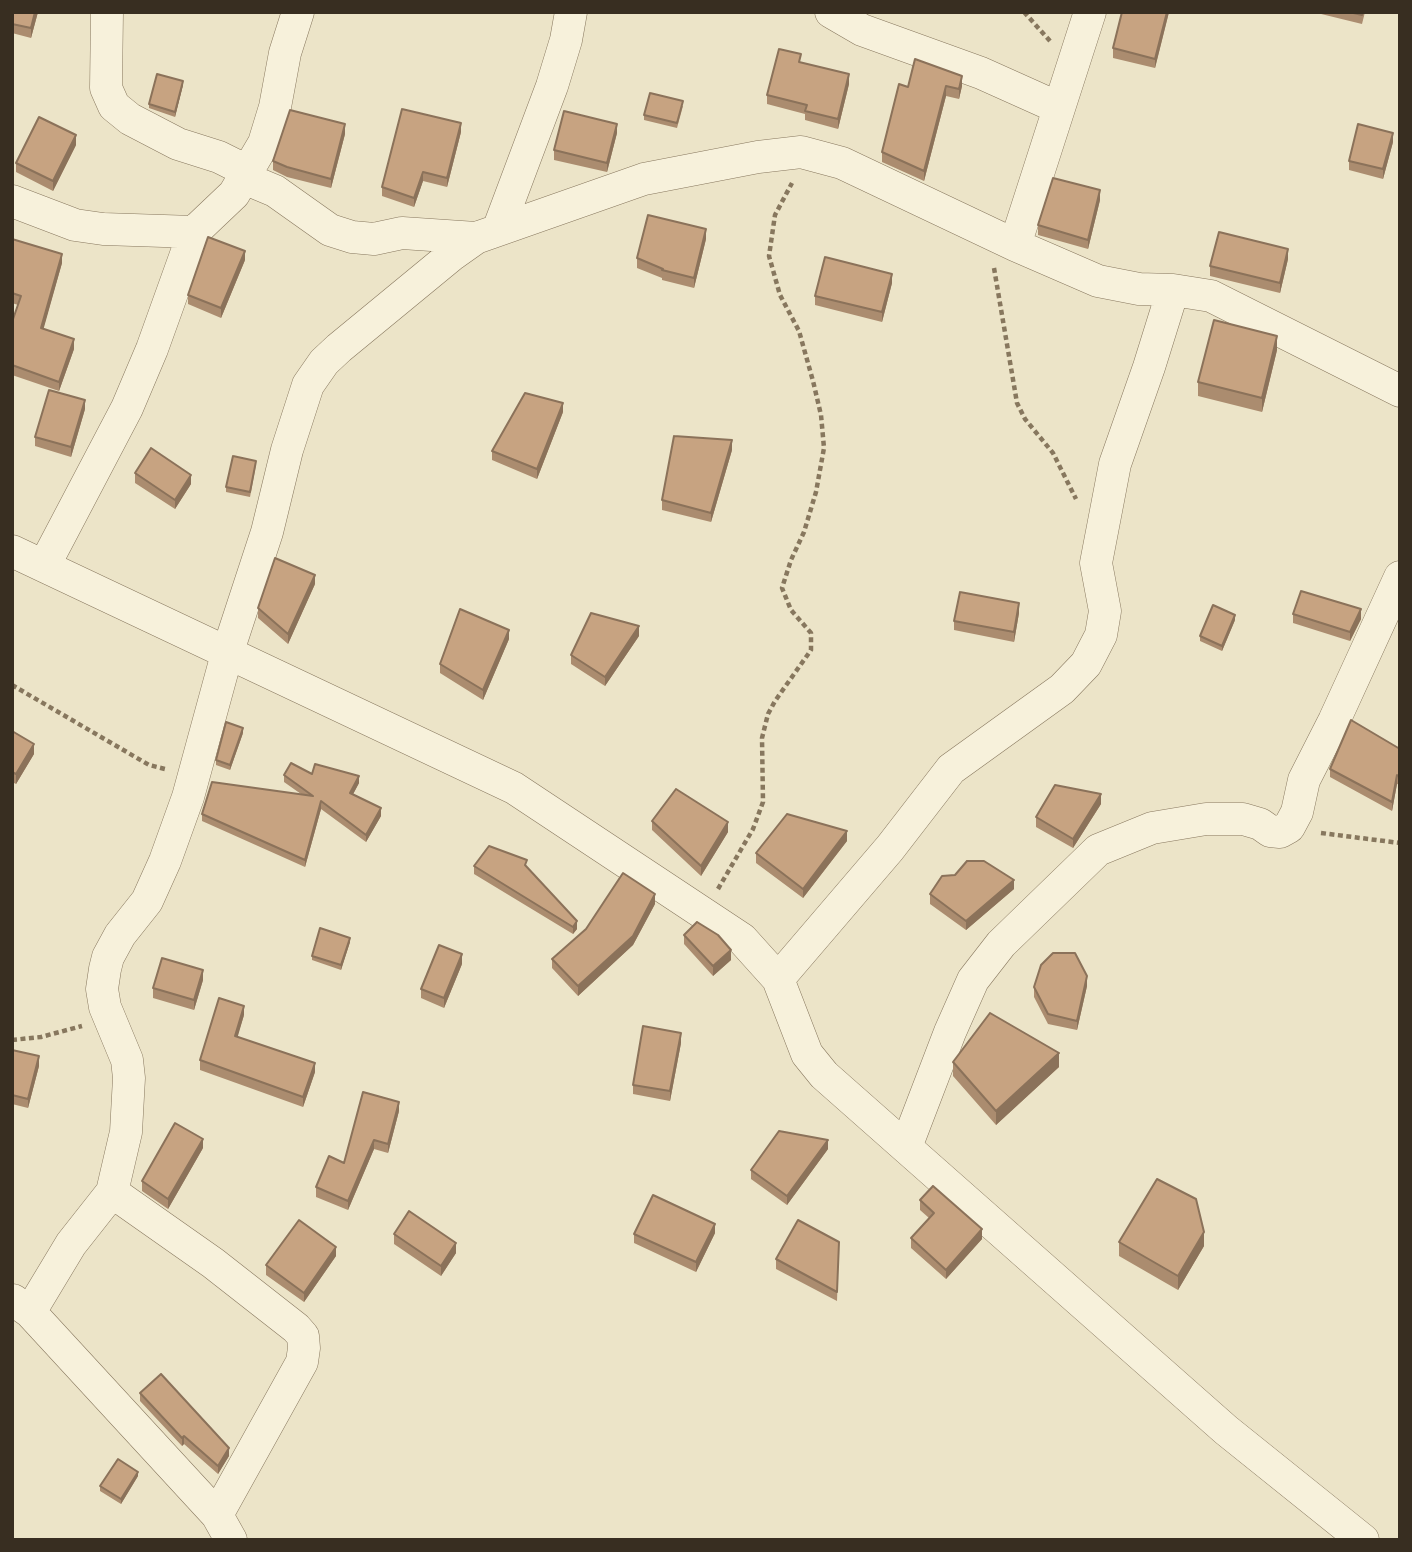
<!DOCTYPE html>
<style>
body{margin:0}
#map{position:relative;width:1412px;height:1552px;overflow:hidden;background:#ece4c8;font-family:Lora,serif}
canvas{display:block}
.frame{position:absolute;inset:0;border:14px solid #382e21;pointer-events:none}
</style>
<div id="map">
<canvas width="1412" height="1552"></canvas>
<div class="frame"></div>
</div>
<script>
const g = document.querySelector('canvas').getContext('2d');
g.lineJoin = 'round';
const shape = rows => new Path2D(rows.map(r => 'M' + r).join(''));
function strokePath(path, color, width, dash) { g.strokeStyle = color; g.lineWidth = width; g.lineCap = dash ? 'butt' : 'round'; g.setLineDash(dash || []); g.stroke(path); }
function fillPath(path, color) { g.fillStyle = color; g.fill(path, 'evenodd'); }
const path = shape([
 [1024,12,1050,41],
 [994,268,1017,403,1025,419,1053,453,1076,499],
 [12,685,149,765,165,769],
 [1321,833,1400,843],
 [718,889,753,829,763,802,762,738,768,714,775,701,811,650,811,633,791,610,782,588,791,560,804,532,816,492,824,448,821,415,813,381,799,331,780,295,769,256,775,215,792,183],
 [12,1040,41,1037,82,1026]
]);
const minor = shape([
 [107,12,106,88,114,106,130,119,178,144,219,157,247,171],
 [831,12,862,30,981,73,1059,108],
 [244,178,275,191,330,230,352,237,374,239,402,233,476,238],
 [12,201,75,225,103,229,194,232],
 [498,230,552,86,566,40,571,12],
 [1015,245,1090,12],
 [12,551,514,788,742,939,778,979,807,1054,824,1075,1226,1430,1363,1540],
 [44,566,127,408,152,349,194,232,234,194,264,143,275,107,285,53,298,12],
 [778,979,890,848,951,769,1062,689,1086,664,1101,635,1105,611,1096,563,1115,464,1149,367,1173,290],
 [906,1147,950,1032,973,980,1001,944,1098,850,1152,828,1206,819,1243,819,1260,824,1270,831,1280,832,1289,827,1297,812,1304,780,1334,721,1400,577],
 [112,1192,213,1263,296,1328,303,1336,304,1348,302,1362,217,1515],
 [13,1300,30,1312,217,1515,231,1540],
 [30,1312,71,1244,112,1192,126,1132,129,1078,127,1060,105,1007,102,989,105,969,108,957,120,935,147,901,165,861,188,797,227,654,267,532,287,450,308,385,324,362,339,348,452,255,476,238,644,179,758,157,801,152,842,163,1015,245,1098,281,1139,289,1173,290,1211,296,1400,391]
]);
const wall = shape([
 [12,12,38,12,31,38,12,33],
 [1122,12,1169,12,1155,68,1113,58,1113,48],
 [1313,12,1365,12,1362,24],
 [801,62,849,84,838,129,805,120,805,114,767,104,767,95],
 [183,85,175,117,149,108,149,104],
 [962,86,959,99,946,96,924,181,882,162,882,152,908,87],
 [683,106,677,128,644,120,644,115],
 [461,132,447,187,423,181,414,207,382,196,382,187],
 [617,133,607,172,554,160,554,150],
 [345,134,331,188,287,177,273,170,273,161],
 [1393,142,1383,179,1349,170,1349,161],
 [76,145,53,191,16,172,16,163],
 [1100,200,1088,249,1038,235,1038,225],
 [12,239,62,263,43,329,74,349,59,391,12,375,12,322,18,305,12,303],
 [706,239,694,288,662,280,662,278,637,268,637,258],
 [1288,259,1280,293,1210,276,1210,266],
 [245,260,221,318,188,304,188,295],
 [892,283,882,322,815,305,815,296],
 [1277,350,1262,412,1198,396,1198,382],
 [85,409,71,457,35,446,35,437],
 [563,412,537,479,492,460,492,451],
 [732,450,711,522,662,510,662,500],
 [256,465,250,497,226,492,226,487],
 [135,473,191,484,175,509,135,483],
 [315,584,288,644,258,618,258,608],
 [1019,613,1014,642,954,630,954,621],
 [1293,614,1361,619,1350,641,1293,623],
 [1235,620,1222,651,1200,641,1200,636],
 [639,636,605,686,571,664,571,655],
 [509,639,483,700,440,673,440,664],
 [12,731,34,754,16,784,12,782],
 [243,733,230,770,216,765,216,760],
 [1400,749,1400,785,1397,784,1392,811,1330,777,1330,769],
 [312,774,359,783,353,794,381,816,366,842,321,809,305,867,202,821,202,814,301,794,284,782,284,775],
 [1101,804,1073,848,1036,827,1036,817],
 [652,821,728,832,701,876,652,830],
 [847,841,803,898,756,863,756,853],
 [474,866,527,867,577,929,573,934,474,874],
 [1014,889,966,930,930,904,930,894],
 [655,904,633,945,578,996,552,968,552,959],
 [684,935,731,960,713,976,684,944],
 [350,942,341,970,312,960,312,956],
 [462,964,444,1008,421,998,421,989],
 [203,980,194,1010,153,998,153,988],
 [1087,986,1077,1030,1048,1024,1034,997,1034,987],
 [244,1015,237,1037,315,1072,303,1107,200,1070,200,1060],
 [681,1043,670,1101,633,1094,633,1085],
 [12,1050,39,1066,28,1108,12,1104],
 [953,1062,1059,1067,996,1125,953,1076],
 [399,1111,388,1153,374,1149,348,1210,316,1197,316,1187],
 [203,1148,168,1209,142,1191,142,1181],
 [828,1149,787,1205,751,1179,751,1170],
 [920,1200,982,1239,946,1279,911,1248,911,1238,929,1218,920,1210],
 [715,1233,696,1272,634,1243,634,1234],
 [394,1234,456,1253,441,1276,394,1244],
 [839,1242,837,1301,776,1269,776,1259],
 [1119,1242,1204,1246,1178,1290,1119,1256],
 [336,1256,304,1302,266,1275,266,1265],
 [140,1393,229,1456,218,1474,184,1444,182,1446,140,1401],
 [138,1476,121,1504,100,1491,100,1486]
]);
const shadedWall = shape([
 [35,12,38,12,31,38,31,28],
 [1167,12,1169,12,1155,68,1155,59],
 [849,74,849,84,838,129,838,119],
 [962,76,962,86,959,99,959,89],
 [183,81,183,85,175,117,175,112],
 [946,86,946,96,924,181,924,171],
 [461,123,461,132,447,187,447,178],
 [345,124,345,134,331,188,331,179],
 [617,124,617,133,607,172,607,163],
 [1393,133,1393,142,1383,179,1383,169],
 [76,135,76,145,53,191,53,181],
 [423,172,423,181,414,207,414,198],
 [1100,190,1100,200,1088,249,1088,240],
 [706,229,706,239,694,288,694,278],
 [1288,249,1288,259,1280,293,1280,283],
 [245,251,245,260,221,318,221,308],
 [62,254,62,263,41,338,41,328],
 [892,274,892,283,882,322,882,312],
 [1277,336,1277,350,1262,412,1262,398],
 [74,339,74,349,59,391,59,382],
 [85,400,85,409,71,457,71,447],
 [563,403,563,412,537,479,537,469],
 [732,440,732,450,711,522,711,513],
 [14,457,14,466,12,471,12,461],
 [191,475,191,484,175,509,175,500],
 [315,575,315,584,288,644,288,634],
 [1019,603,1019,613,1014,642,1014,632],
 [1361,609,1361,619,1350,641,1350,632],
 [1235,615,1235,620,1222,651,1222,646],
 [639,626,639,636,605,686,605,677],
 [509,630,509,639,483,700,483,690],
 [243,728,243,733,230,770,230,765],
 [34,744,34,754,16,784,16,774],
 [1397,775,1397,784,1392,811,1392,802],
 [359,776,359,783,350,800,350,793],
 [1101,794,1101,804,1073,848,1073,839],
 [321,801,321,809,305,867,305,860],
 [381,808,381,816,366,842,366,835],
 [728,822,728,832,701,876,701,866],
 [847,831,847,841,803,898,803,889],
 [1014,880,1014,889,966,930,966,921],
 [655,894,655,904,633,945,578,996,578,986],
 [577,921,577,929,573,934,573,927],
 [350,938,350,942,341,970,341,965],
 [731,950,731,960,713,976,713,966],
 [462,954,462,964,444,1008,444,998],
 [203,970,203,980,194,1010,194,1000],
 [1087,976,1087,986,1077,1030,1077,1021],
 [244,1006,244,1015,235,1046,235,1036],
 [681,1033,681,1043,670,1101,670,1091],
 [1059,1053,1059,1067,996,1125,996,1111],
 [39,1056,39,1066,28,1108,28,1099],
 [315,1063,315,1072,303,1107,303,1097],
 [399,1102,399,1111,388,1153,388,1144],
 [203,1139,203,1148,168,1209,168,1199],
 [374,1140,374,1149,348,1210,348,1201],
 [828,1140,828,1149,787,1205,787,1196],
 [715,1224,715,1233,696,1272,696,1262],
 [982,1229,982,1239,946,1279,946,1270],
 [1204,1232,1204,1246,1178,1290,1178,1276],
 [456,1243,456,1253,441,1276,441,1266],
 [336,1247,336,1256,304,1302,304,1293],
 [184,1436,184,1444,182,1446,182,1438],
 [229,1448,229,1456,218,1474,218,1466],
 [138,1472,138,1476,121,1504,121,1499]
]);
const building = shape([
 [12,12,35,12,31,28,12,24,12,12],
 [1122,12,1167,12,1155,59,1113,48,1122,12],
 [1349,12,1363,12,1362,15,1349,12],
 [779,49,801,54,799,62,849,74,838,119,805,111,807,105,767,95,779,49],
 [915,59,962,76,959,89,946,86,924,171,882,152,899,84,908,87,915,59],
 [157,74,183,81,175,112,149,104,157,74],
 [650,93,683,101,677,123,644,115,650,93],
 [402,109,461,123,447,178,423,172,414,198,382,187,402,109],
 [290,110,345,124,331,179,287,167,273,161,290,110],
 [564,111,617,124,607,163,554,150,564,111],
 [39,117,76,135,53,181,16,163,39,117],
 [1358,124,1393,133,1383,169,1349,161,1358,124],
 [1053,178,1100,190,1088,240,1038,225,1053,178],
 [648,215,706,229,694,278,662,270,663,269,637,258,648,215],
 [1219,232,1288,249,1280,283,1210,266,1219,232],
 [208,237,245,251,221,308,188,295,208,237],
 [12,239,62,254,41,328,74,339,59,382,12,365,12,322,21,296,12,293,12,239],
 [825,257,892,274,882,312,815,296,825,257],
 [1214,320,1277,336,1262,398,1198,382,1214,320],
 [49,390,85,400,71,447,35,437,49,390],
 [525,393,563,403,537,469,492,451,525,393],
 [674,436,732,440,711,513,662,500,674,436],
 [151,448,191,475,175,500,135,473,151,448],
 [233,456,256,461,250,492,226,487,233,456],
 [275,558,315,575,288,634,258,608,275,558],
 [1301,591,1361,609,1350,632,1293,614,1301,591],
 [960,592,1019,603,1014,632,954,621,960,592],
 [1213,605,1235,615,1222,646,1200,636,1213,605],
 [460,609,509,630,483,690,440,664,460,609],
 [591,613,639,626,605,677,571,655,591,613],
 [1351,720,1400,749,1400,777,1397,775,1392,802,1330,769,1351,720],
 [226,722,243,728,230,765,216,760,226,722],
 [12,731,34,744,16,774,12,772,12,731],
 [291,763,312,774,315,764,359,776,350,793,381,808,366,835,321,801,305,860,202,814,212,782,313,796,284,775,291,763],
 [1055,785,1101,794,1073,839,1036,817,1055,785],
 [676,789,728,822,701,866,652,821,676,789],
 [787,814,847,831,803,889,756,853,787,814],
 [489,846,527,860,525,865,577,921,573,927,474,866,489,846],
 [967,861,984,861,1014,880,966,921,930,894,942,876,955,875,967,861],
 [623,873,655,894,633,936,578,986,552,959,586,929,623,873],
 [697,922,718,935,731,950,713,966,684,935,697,922],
 [320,928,350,938,341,965,312,956,320,928],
 [439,945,462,954,444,998,421,989,439,945],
 [1053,953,1075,953,1087,976,1077,1021,1048,1014,1034,987,1041,965,1053,953],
 [162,958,203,970,194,1000,153,988,162,958],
 [219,998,244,1006,235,1036,315,1063,303,1097,200,1060,219,998],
 [990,1013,1059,1053,996,1111,953,1062,990,1013],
 [643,1026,681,1033,670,1091,633,1085,643,1026],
 [12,1050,39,1056,28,1099,12,1095,12,1050],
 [363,1092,399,1102,388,1144,374,1140,348,1201,316,1187,329,1156,344,1163,363,1092],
 [175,1123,203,1139,168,1199,142,1181,175,1123],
 [779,1131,828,1140,787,1196,751,1170,779,1131],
 [1157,1179,1196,1199,1204,1232,1178,1276,1119,1242,1157,1179],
 [933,1186,982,1229,946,1270,911,1238,934,1213,920,1200,933,1186],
 [653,1195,715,1224,696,1262,634,1234,653,1195],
 [409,1211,456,1243,441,1266,394,1234,409,1211],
 [299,1220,336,1247,304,1293,266,1265,299,1220],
 [798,1220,839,1242,837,1292,776,1259,798,1220],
 [161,1374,229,1448,218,1466,184,1436,182,1438,140,1393,161,1374],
 [118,1459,138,1472,121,1499,100,1486,118,1459]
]);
strokePath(minor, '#87775e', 33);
strokePath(path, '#87775e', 4.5, [5, 3.5]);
strokePath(minor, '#f7f1db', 32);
fillPath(wall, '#ab8c6f');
fillPath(shadedWall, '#8b725a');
fillPath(building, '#c7a381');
strokePath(building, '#8b725a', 2);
</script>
